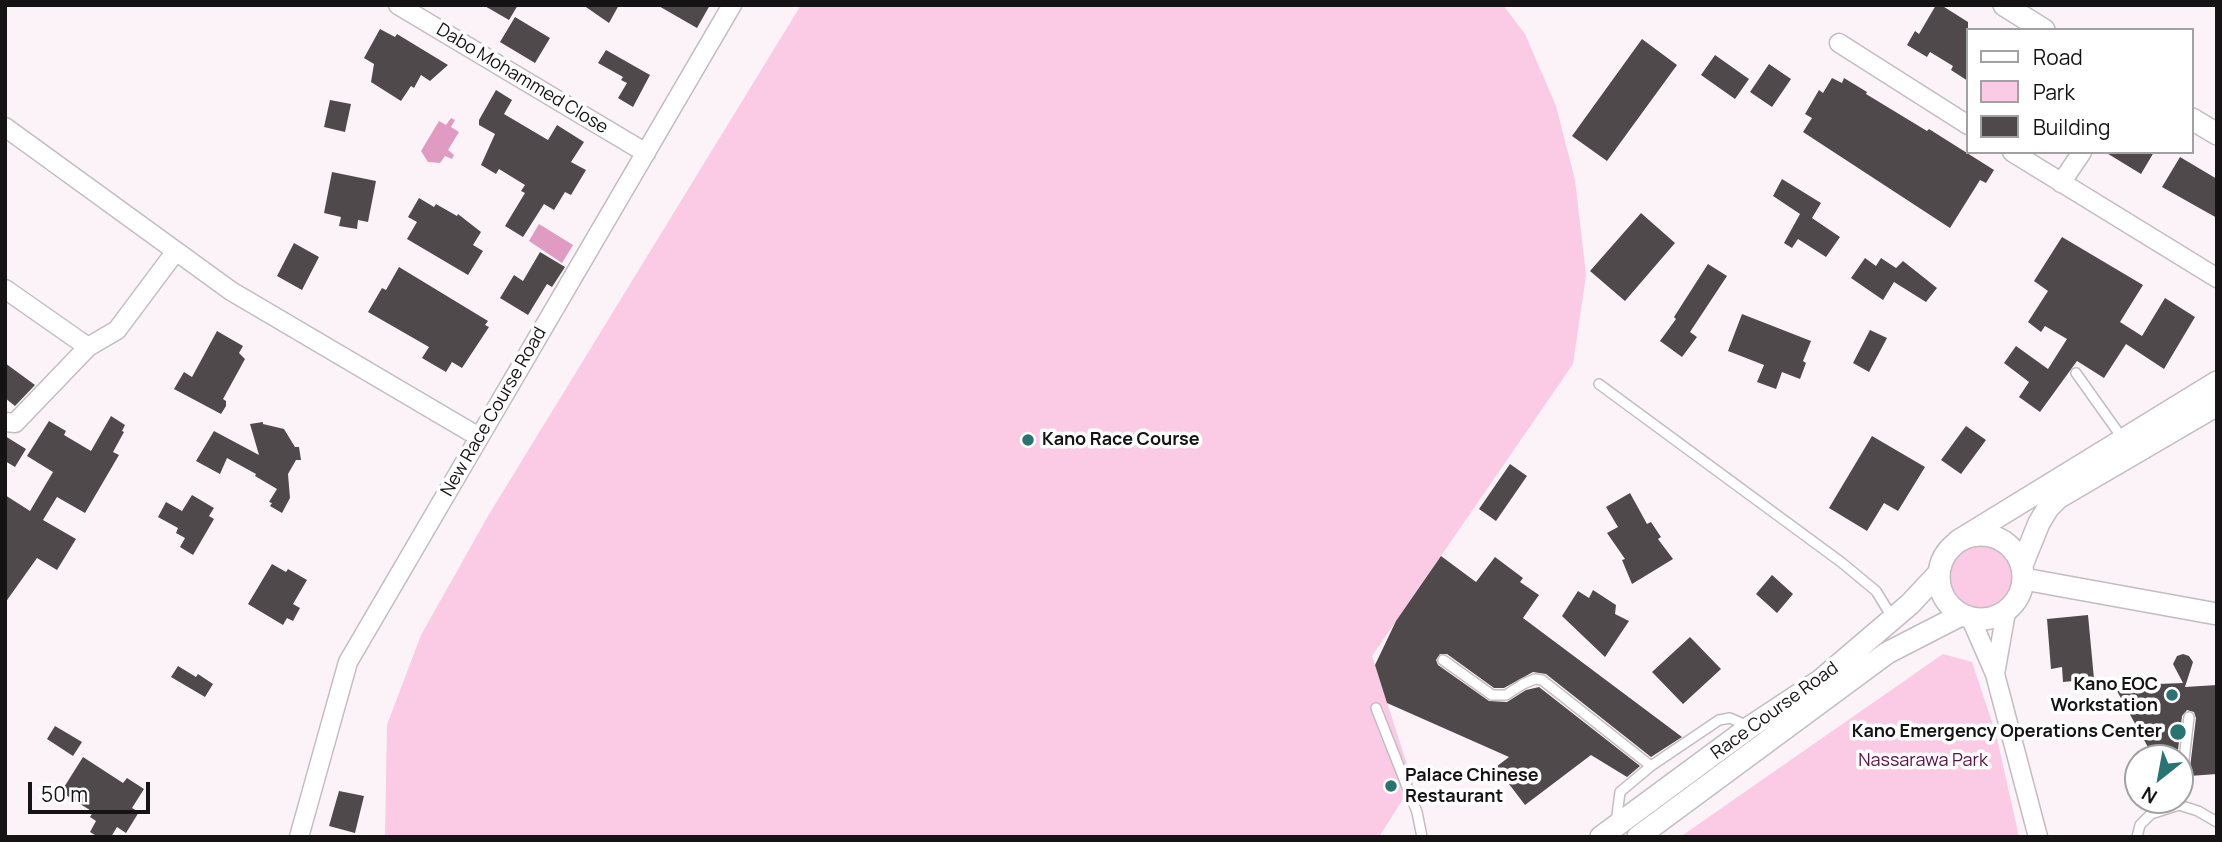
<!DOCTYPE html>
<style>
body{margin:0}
#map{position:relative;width:2222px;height:842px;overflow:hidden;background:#fcf3f8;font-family:Manrope,sans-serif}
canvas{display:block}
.frame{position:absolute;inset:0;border:7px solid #161314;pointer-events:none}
.legend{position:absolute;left:1966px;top:28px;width:228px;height:126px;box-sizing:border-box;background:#fff;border:2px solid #a2a1a1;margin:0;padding:9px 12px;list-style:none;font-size:21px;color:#161314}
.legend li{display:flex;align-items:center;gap:14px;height:35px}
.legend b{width:35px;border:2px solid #a2a1a1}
.north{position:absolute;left:2124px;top:744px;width:70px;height:70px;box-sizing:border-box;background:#fff;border:2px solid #a2a1a1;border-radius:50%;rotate:211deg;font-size:19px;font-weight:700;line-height:28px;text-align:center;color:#161314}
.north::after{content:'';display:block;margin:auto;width:24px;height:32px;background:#297372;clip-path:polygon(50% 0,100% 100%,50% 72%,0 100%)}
.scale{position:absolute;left:28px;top:782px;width:122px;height:32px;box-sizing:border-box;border:4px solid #161314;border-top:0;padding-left:9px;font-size:21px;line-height:24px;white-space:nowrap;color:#161314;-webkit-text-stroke:5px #fff;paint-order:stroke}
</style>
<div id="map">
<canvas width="2222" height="842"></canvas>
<div class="frame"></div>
<ul class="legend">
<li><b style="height:9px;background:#fff"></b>Road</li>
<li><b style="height:19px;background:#fbcae5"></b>Park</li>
<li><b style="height:19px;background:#4f494c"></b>Building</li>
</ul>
<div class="north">N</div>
<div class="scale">50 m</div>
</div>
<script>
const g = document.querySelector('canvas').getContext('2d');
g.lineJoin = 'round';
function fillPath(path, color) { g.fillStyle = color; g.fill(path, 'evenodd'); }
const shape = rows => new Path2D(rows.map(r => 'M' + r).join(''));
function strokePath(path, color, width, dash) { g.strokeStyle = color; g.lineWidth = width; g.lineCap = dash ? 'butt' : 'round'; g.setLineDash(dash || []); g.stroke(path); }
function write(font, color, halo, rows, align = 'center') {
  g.font = font + ' Manrope,sans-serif'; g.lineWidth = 7; g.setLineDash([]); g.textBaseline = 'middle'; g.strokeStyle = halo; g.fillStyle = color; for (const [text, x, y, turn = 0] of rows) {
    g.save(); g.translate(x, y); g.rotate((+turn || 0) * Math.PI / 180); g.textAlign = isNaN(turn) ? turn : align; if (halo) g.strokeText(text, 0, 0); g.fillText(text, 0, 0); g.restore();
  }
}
const green = shape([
 [801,5,1503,5,1525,34,1556,106,1575,180,1586,275,1573,364,1372,656,1413,783,1379,837,385,837,387,725,421,635,488,516],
 '1949 576a32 32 0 1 1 64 0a32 32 0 1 1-64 0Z',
 [1943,654,1972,662,1996,734,2019,837,1680,837]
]);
const water = shape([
 [451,118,455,120,451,127,459,132,448,150,454,155,452,159,445,156,440,163,428,162,421,151,439,121,446,125],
 [539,224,573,245,562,263,529,241]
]);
const building = shape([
 [483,5,518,5,509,20],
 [583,5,619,5,609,23],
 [657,5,710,5,697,28],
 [1936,5,1941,5,1968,22,1968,81,1951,70,1953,66,1930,52,1927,57,1907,45,1915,31,1919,34],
 [515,17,550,38,535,63,500,42],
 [380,29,395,37,397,34,448,65,430,81,421,75,414,88,411,86,401,101,371,82,374,64,364,58],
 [1642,39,1677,65,1607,161,1572,136],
 [606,50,650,75,633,107,618,98,627,83,621,80,623,77,598,63],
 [1715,55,1749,79,1735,99,1701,75],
 [1769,64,1791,79,1772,107,1750,92],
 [1832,78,1842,83,1844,78,1867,92,1866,94,1927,131,1929,129,1994,170,1986,183,1980,180,1950,228,1803,132,1812,118,1805,114,1819,90,1823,93],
 [496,90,512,100,504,114,548,140,557,125,584,142,571,162,586,170,571,195,565,192,554,210,544,204,523,237,505,226,525,193,521,191,525,185,499,169,496,174,481,165,495,134,479,125,479,120],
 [330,100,351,104,345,132,324,127],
 [2105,152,2154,152,2141,174],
 [2180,157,2217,179,2217,218,2162,187],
 [332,172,376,181,368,222,358,220,357,229,339,226,341,217,324,213],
 [1782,179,1821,203,1812,218,1840,237,1826,257,1798,239,1792,248,1784,243,1800,214,1773,196],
 [419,198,434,207,436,204,457,216,458,214,481,232,473,245,483,251,468,275,407,239,417,222,408,217],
 [1641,213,1675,243,1625,301,1590,271],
 [2062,237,2143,285,2120,322,2142,336,2165,298,2195,317,2164,369,2126,344,2104,378,2077,361,2040,412,2019,397,2029,382,2004,363,2016,346,2048,369,2067,339,2045,326,2041,332,2028,322,2048,291,2034,281],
 [294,243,319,257,302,290,277,276],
 [540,252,565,267,552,287,547,284,528,315,500,298,514,275,523,281],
 [1865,258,1876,266,1881,258,1896,268,1903,261,1937,288,1926,302,1894,282,1883,300,1851,278],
 [1708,264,1727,276,1690,332,1697,337,1682,357,1660,341,1676,319,1674,317],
 [399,267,488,321,485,325,489,327,462,368,452,362,446,372,422,358,429,347,368,312,382,288,386,290],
 [1742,314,1811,341,1803,361,1806,363,1800,379,1782,372,1776,389,1757,382,1764,365,1728,351],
 [1870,330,1887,338,1869,372,1853,363],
 [217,331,243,346,239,353,245,359,223,399,226,401,226,406,221,414,174,389,184,372,192,377],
 [5,363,35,385,15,406,5,398],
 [111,416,125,425,122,431,124,432,113,452,119,455,85,513,57,497,43,520,76,539,57,570,37,558,5,603,5,495,30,511,53,472,27,456,49,421,66,431,64,435,91,451],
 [263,422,263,424,284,429,295,447,299,447,301,460,296,460,288,474,290,498,282,513,270,506,272,503,269,502,277,489,255,476,256,474,227,458,220,474,196,461,214,431,259,455,250,424],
 [1966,426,1986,440,1961,474,1941,460],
 [5,436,26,449,15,467,5,461],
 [1872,436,1925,467,1898,511,1884,503,1867,531,1829,508],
 [1510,464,1527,476,1496,521,1479,509],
 [1630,493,1647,524,1651,522,1661,537,1658,539,1673,559,1632,584,1622,560,1625,559,1607,533,1618,527,1606,507],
 [192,495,214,508,209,516,214,519,193,555,180,547,185,538,176,533,178,528,158,517,166,502,182,511],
 [1441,556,1476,582,1495,557,1523,578,1520,582,1539,595,1523,618,1682,737,1651,757,1546,674,1533,672,1504,688,1494,688,1447,654,1440,654,1436,660,1438,665,1489,701,1507,702,1526,690,1539,687,1640,766,1627,777,1591,755,1525,805,1496,767,1509,757,1387,703,1375,665,1396,621],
 [272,564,286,572,288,569,307,580,293,604,300,608,293,621,287,618,283,625,248,604],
 [1772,575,1793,594,1777,613,1756,594],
 [1593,590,1616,605,1615,614,1629,621,1605,657,1562,616,1578,591,1589,598],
 [2088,615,2094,679,2063,682,2062,667,2051,669,2047,619],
 [1690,637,1721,669,1683,704,1652,672],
 [2183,654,2189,656,2193,662,2185,687,2217,685,2217,774,2189,776,2196,718,2194,712,2187,710,2182,716,2177,758,2154,758,2117,691,2158,689,2158,684,2183,683,2173,664,2177,656],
 [178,666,196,677,198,674,213,684,205,697,171,677],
 [55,726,82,742,73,756,47,739],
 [83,757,123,783,127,778,144,789,132,808,139,812,126,833,117,827,111,837,98,837,90,832,96,821,90,817,93,812,61,792],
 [339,791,364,796,355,833,329,826]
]);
const service = shape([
 [2076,373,2123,439],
 [1599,384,1841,562,1876,591,1892,617],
 [1443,660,1492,695,1506,695,1523,684,1535,679,1542,680,1651,766],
 [1376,708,1417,812,1422,837],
 [2180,794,2189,717],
 [1616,823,1620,792,1651,766,1719,720,1730,718,1748,726],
 [2137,837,2140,825,2151,814,2179,805,2198,811,2217,822]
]);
const minor = shape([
 [398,5,646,153],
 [1839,43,1968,125],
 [5,127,231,291,479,437],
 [2012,152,2217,278],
 [2061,183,2082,152],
 [5,289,88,347],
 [5,422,15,423,88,347,117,330,176,251],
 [2006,612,1995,674,2038,837],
 [1971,619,1995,674],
 [299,837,348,662,732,5]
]);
const tertiary = shape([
 [2004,5,2044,30],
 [2192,119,2217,134],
 '1939 577a42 42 0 1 1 84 0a42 42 0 1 1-84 0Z',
 [1958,541,2217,382],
 [2022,565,2039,523,2048,508,2058,498,2217,405],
 [2024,579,2217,614],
 [1601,837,1750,727,1821,680,1910,604,1939,573],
 [1638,837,1887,653,1961,615]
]);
const markers = [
 [1028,440,7,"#297372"],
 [2172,695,7,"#297372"],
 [2178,732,9,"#297372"],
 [1391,786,7,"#297372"]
];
const streetNames = [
 ["Dabo Mohammed Close",522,79,31],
 ["New Race Course Road",494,412,-60],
 ["Race Course Road",1775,711,-36]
];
const poiNames = [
 ["Kano Race Course",1042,440],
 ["Kano EOC",2158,685,"right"],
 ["Workstation",2158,706,"right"],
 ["Kano Emergency Operations Center",2162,732,"right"],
 ["Palace Chinese",1405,776],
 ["Restaurant",1405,797]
];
const parkNames = [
 ["Nassarawa Park",1923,761]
];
fillPath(green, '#fbcae5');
fillPath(water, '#e09bc2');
fillPath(building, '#4f494c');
strokePath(service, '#c4bcc0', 12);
strokePath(minor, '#c4bcc0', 21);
strokePath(tertiary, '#c4bcc0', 24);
strokePath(service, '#fff', 9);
strokePath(minor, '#fff', 18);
strokePath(tertiary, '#fff', 21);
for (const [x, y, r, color] of markers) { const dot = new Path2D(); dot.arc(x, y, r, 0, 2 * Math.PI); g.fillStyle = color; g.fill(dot); strokePath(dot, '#fff', 2.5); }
write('18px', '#161314', '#fff', streetNames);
write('bold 18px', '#161314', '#fff', poiNames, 'left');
write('18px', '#5e0d45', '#fff', parkNames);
</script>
